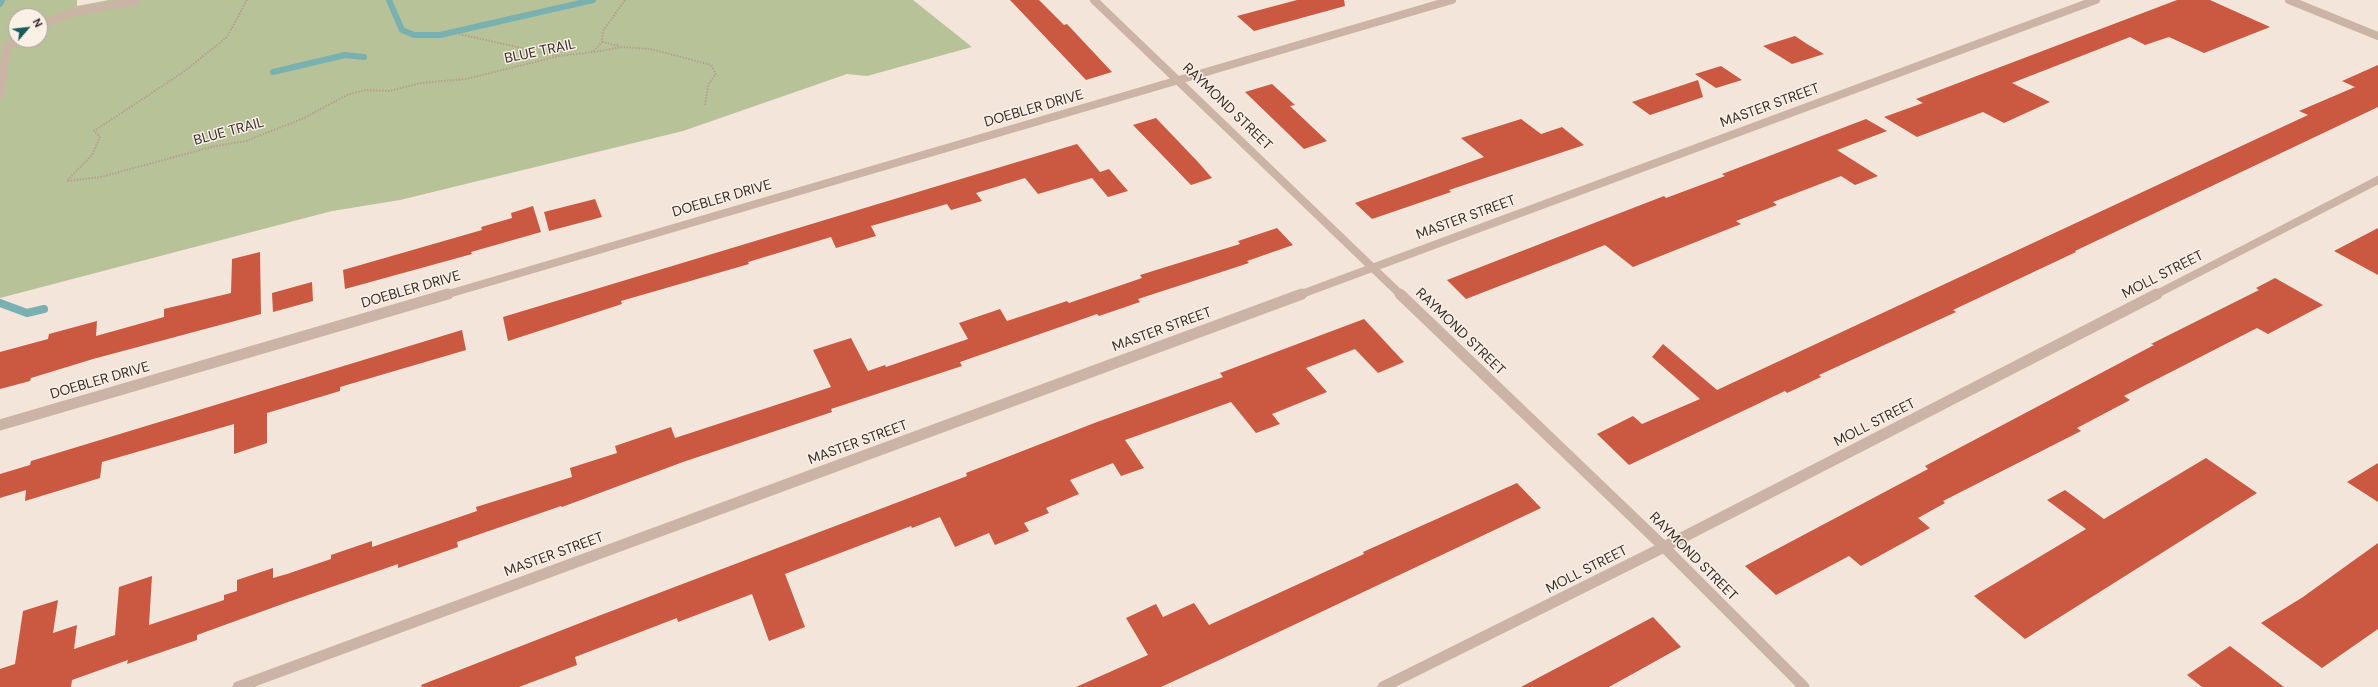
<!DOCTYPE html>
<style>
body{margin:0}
#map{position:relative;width:2378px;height:687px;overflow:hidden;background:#f3e5da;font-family:"DM Sans",sans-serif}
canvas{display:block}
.north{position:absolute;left:8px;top:8px;width:40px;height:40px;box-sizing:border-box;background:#faf0e6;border:1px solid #aca19a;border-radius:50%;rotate:62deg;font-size:11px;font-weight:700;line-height:16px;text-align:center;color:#372b27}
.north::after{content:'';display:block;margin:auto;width:14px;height:18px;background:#1b5a5a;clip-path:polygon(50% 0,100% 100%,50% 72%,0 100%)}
</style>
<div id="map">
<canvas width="2378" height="687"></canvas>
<div class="north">N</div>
</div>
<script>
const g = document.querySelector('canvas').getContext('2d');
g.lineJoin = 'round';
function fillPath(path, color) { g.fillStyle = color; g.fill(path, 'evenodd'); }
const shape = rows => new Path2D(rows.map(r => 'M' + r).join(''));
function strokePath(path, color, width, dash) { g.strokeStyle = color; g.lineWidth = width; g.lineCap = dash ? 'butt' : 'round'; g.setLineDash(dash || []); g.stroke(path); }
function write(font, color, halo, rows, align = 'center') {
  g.font = font + ' "DM Sans",sans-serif'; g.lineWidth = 3; g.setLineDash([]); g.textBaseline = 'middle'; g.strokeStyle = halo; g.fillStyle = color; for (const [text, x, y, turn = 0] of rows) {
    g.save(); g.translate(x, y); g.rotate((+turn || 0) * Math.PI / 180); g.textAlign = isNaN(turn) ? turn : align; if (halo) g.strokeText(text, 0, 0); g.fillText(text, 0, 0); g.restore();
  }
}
const green = shape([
 [0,0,77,0,77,6,109,0,913,0,972,47,867,76,847,74,683,131,400,200,332,211,0,298],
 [16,16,40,16,40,40,16,40]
]);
const streamFar1 = shape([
 [389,0,402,30,414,35,440,35,593,0],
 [0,4,2,0],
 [273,72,345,55,364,57]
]);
const stream = shape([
 [0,303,27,313,44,309]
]);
const building = shape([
 [1010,0,1039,0,1064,25,1067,24,1112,72,1086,80],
 [1297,0,1344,0,1345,6,1254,31,1237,16],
 [2177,0,2210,0,2270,27,2204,53,2169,37,2145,45,2130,37,2012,83,2050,102,2004,123,1983,112,1917,137,1884,117,1923,103,1916,99],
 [1795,36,1807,44,1824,54,1792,64,1763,46],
 [2378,65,2378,107,2075,251,2076,252,1953,310,1956,312,1819,375,1821,377,1787,393,1785,391,1629,465,1597,434,1633,416,1642,424,1700,399,1652,357,1663,344,1717,390,2308,115,2299,111,2355,87,2342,81],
 [1721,66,1742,80,1716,88,1695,74],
 [1698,80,1703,97,1650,115,1632,102],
 [1272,84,1295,105,1290,106,1327,141,1304,149,1245,92],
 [1156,118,1198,162,1212,178,1191,185,1133,125],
 [1521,119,1541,134,1562,127,1584,145,1449,190,1451,192,1372,219,1355,203,1484,157,1461,138],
 [1866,119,1887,131,1837,150,1878,176,1855,185,1841,176,1773,202,1777,205,1736,221,1741,224,1633,267,1605,245,1466,299,1447,280,1664,196,1666,198,1725,176,1722,174],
 [1077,144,1100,172,1109,169,1128,191,1108,197,1092,178,1038,194,1025,178,976,193,982,201,951,210,947,204,871,226,876,236,836,248,831,237,748,262,749,264,621,301,622,304,508,341,503,317],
 [595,199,602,217,549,231,544,212],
 [533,206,541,232,471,252,472,254,345,289,343,270,482,230,481,227,512,218,511,213],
 [1277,228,1293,245,1247,261,1249,263,1138,299,1140,302,1099,316,1097,314,960,362,962,366,831,409,832,412,683,462,562,507,561,506,457,542,458,547,398,568,398,564,288,602,197,635,197,640,127,664,128,660,72,680,71,687,0,687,0,669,15,664,23,611,58,600,53,633,77,625,74,649,115,635,119,587,152,576,149,625,224,600,224,595,237,591,237,580,273,568,273,578,287,574,331,559,331,555,372,541,372,547,477,511,476,507,572,477,570,468,617,453,615,446,671,427,675,438,831,387,813,350,851,338,868,371,885,365,886,367,968,339,959,323,1000,309,1007,321,1067,301,1069,303,1142,278,1140,275,1240,244,1238,241],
 [2378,228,2378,275,2334,251],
 [260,252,261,314,93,359,31,378,30,381,0,389,0,352,48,339,49,334,97,321,96,336,164,317,164,309,231,293,232,259],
 [2275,278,2323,305,2268,334,2257,328,2124,396,2130,400,2077,428,2081,431,1943,501,1945,503,1918,518,1930,528,1861,566,1849,556,1776,595,1745,566,1928,469,1925,466,2154,345,2151,344,2259,290,2256,288],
 [312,282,313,301,273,312,272,293],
 [1364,319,1404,362,1378,373,1355,349,1306,368,1327,392,1272,414,1280,424,1256,433,1231,402,1125,440,1144,468,1121,476,1113,463,1070,480,1079,494,1046,508,1049,513,1024,523,1029,531,995,545,989,533,955,547,940,517,912,528,911,526,785,574,805,627,769,641,752,594,678,622,677,618,575,657,577,665,519,687,422,687,421,685,593,618,967,476,966,473,1097,422,1223,377,1220,373],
 [462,330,466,350,340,387,340,391,267,413,267,443,234,454,234,424,102,462,100,478,25,501,26,490,0,498,0,474,30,465,31,461],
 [2206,458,2257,493,2025,639,1974,596,2086,529,2047,500,2065,490,2104,519],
 [2378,463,2378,502,2347,482],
 [1517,483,1541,508,1228,656,1161,687,1076,687,1148,655,1126,618,1156,604,1163,617,1194,603,1209,625,1364,554,1363,552],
 [2378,543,2378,629,2322,668,2261,623,2303,597],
 [1653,617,1681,647,1609,687,1521,687],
 [2230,646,2284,687,2202,687,2187,675]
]);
const path = shape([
 [247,0,227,37,182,73,94,131,100,137,92,155,67,181,101,177,211,147,246,141,304,118,347,95,364,90,389,91,421,83,466,79,559,56,593,52,602,42,603,31,625,0],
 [459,34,558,56],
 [602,42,620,46],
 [594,52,622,47,651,49,711,65,716,74,708,85,705,106]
]);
const minorFar1 = shape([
 [1094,0,1401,295],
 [2289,0,2378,36],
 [40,25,74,12,136,1],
 [0,95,7,47,17,40],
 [445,295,1452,0],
 [1299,295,2096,0],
 [2155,295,2378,180]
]);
const minor = shape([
 [1400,294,1664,547,1804,687],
 [0,425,448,294],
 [238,687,1302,294],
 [1383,687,1664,547,2157,294]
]);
const streetNames = [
 ["BLUE TRAIL",540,52,-12],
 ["MASTER STREET",1770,106,-20],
 ["RAYMOND STREET",1227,107,44],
 ["DOEBLER DRIVE",1034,109,-16],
 ["BLUE TRAIL",229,132,-15],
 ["DOEBLER DRIVE",722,199,-16],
 ["MASTER STREET",1466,218,-20],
 ["MOLL STREET",2163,275,-27],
 ["DOEBLER DRIVE",411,290,-16],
 ["MASTER STREET",1162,330,-20],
 ["RAYMOND STREET",1460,332,44],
 ["DOEBLER DRIVE",100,381,-16],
 ["MOLL STREET",1875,423,-27],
 ["MASTER STREET",858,443,-20],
 ["MASTER STREET",554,555,-20],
 ["RAYMOND STREET",1693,557,45],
 ["MOLL STREET",1587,570,-27]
];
fillPath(green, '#b7c299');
strokePath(streamFar1, '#78b1af', 6);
strokePath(stream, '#78b1af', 8);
fillPath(building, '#cb5840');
strokePath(path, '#b79e90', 2, [1.5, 1.5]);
strokePath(minorFar1, '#cbb4a5', 8);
strokePath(minor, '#cbb4a5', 11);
write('14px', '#372b27', '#faf0e6', streetNames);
</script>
